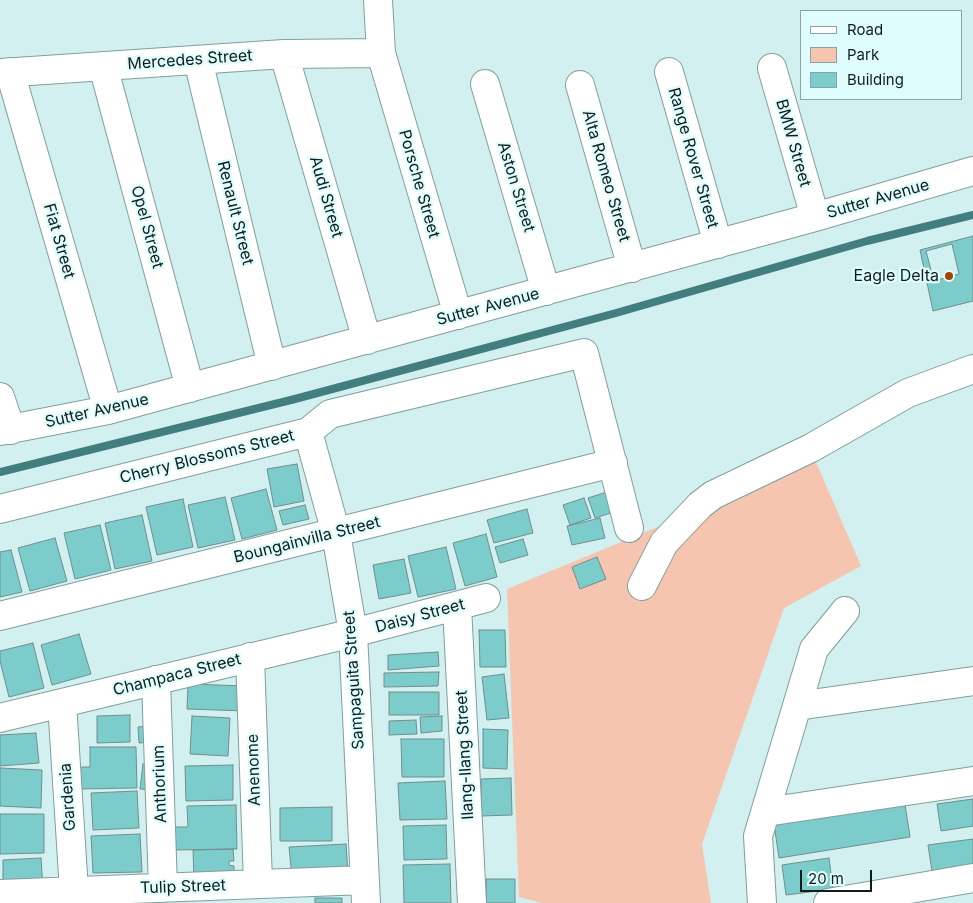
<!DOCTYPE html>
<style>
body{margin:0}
#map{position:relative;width:973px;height:903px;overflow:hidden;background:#d1f0ef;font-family:Inter,sans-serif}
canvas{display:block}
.legend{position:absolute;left:800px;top:10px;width:162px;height:90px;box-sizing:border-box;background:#defdfc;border:1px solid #8ca3a2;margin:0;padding:6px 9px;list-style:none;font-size:15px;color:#111d1c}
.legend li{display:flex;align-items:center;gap:10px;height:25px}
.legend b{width:25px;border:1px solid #8ca3a2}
.scale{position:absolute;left:800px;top:870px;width:72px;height:22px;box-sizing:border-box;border:2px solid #111d1c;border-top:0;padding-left:6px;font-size:15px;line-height:18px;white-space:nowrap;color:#111d1c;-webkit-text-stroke:4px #defdfc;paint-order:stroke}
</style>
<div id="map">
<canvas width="973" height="903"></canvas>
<ul class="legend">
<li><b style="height:6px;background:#fff"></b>Road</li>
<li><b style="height:14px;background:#f5c5b0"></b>Park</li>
<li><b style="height:14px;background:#7bccca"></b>Building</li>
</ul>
<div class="scale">20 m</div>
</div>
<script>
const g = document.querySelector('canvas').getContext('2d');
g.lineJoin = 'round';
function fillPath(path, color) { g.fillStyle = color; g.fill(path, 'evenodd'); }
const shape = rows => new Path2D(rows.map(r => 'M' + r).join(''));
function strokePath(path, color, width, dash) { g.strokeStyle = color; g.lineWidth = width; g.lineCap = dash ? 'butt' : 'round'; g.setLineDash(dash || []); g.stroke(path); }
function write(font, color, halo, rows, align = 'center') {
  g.font = font + ' Inter,sans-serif'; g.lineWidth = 4.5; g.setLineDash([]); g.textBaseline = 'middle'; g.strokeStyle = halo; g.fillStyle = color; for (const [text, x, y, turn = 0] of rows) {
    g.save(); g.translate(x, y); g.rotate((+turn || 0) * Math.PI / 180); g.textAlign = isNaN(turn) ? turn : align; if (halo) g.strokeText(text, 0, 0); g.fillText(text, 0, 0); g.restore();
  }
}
const green = shape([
 [816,462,861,566,784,608,702,844,711,903,542,903,519,897,507,589]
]);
const stream = shape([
 [0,472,295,399,616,313,867,241,973,215]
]);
const building = shape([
 [973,236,973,301,933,311,920,250,973,236],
 [952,244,959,274,934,281,926,251,952,244],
 [297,464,304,501,274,507,267,469,297,464],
 [266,489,277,530,242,539,231,498,266,489],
 [610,491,617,511,595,518,588,498,610,491],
 [225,497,235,540,198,548,188,505,225,497],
 [584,498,591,518,570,525,563,505,584,498],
 [183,499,193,547,157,555,146,507,183,499],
 [305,505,309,519,283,525,279,511,305,505],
 [527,509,533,533,494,543,487,520,527,509],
 [142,515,152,561,115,569,105,523,142,515],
 [600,518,605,538,572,545,567,526,600,518],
 [100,525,111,570,75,579,64,533,100,525],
 [486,534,497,577,465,586,453,543,486,534],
 [55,538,67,581,30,591,18,548,55,538],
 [523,539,528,555,500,563,495,547,523,539],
 [446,547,456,589,418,597,408,556,446,547],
 [11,550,22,592,0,597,0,552,11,550],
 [597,557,606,579,580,589,572,567,597,557],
 [404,559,411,593,379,599,373,565,404,559],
 [479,630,505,630,506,667,480,667,479,630],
 [79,634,91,674,52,685,41,645,79,634],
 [33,643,44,688,9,697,0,661,0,651,33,643],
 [438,652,439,666,388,670,388,655,438,652],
 [439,672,438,686,384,687,384,673,439,672],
 [504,674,509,718,487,720,482,677,504,674],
 [188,684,246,686,246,711,187,709,188,684],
 [389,692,439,692,439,715,389,715,389,692],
 [130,715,130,742,97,743,97,716,130,715],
 [192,716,230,718,228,756,190,754,192,716],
 [442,716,442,731,421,733,420,717,442,716],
 [416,720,417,734,389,735,389,721,416,720],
 [151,726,152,742,139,743,138,727,151,726],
 [483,729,508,730,507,769,483,768,483,729],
 [36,733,39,763,0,766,0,735,36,733],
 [401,739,444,739,444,777,402,777,401,739],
 [90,747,136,747,137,788,78,789,78,767,90,767,90,747],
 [143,764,154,765,152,790,140,789,143,764],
 [233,765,233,800,186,801,185,766,233,765],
 [0,768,42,770,41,808,0,806,0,768],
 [511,778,512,815,481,816,481,779,511,778],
 [445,781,447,819,400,820,398,783,445,781],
 [137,791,139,828,93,830,91,793,137,791],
 [973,799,973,826,941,831,937,804,973,799],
 [905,804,910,837,779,858,774,824,905,804],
 [236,805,237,849,175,850,175,827,188,827,187,806,236,805],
 [332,807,332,841,280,841,280,808,332,807],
 [0,814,44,814,44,853,0,854,0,814],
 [446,825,447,859,404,860,403,826,446,825],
 [140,834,142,872,93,873,91,836,140,834],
 [973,839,973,865,932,871,928,845,973,839],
 [346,844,348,873,292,877,289,847,346,844],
 [233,849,234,861,229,861,229,865,234,866,234,878,194,878,193,850,233,849],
 [41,858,43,888,3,889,3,860,41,858],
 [829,858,833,889,786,895,782,865,829,858],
 [450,864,451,903,404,903,403,865,450,864],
 [486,879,515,879,515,903,486,903,486,879],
 [315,898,342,898,342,903,315,903,315,898]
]);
const minor = shape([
 [378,0,381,53,458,315],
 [284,54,367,340],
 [198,60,272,366],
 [103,66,190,388],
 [772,68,815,217],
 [10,72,108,410],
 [669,72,718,244],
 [0,73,284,54,381,53],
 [485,84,546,291],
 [580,85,632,268],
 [0,397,11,430],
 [0,431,108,410,815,217,973,171],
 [308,432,336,533,353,633,366,903],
 [0,509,308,432,330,414,584,353,629,528],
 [642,586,664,543,700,505,713,495,811,448,908,393,973,369],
 [457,606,472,903],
 [0,616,613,463],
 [250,657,258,883],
 [156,680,163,888],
 [62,703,74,891],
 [797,706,973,681],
 [0,718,353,633,486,598],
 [766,812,973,781],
 [0,894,365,880],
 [762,903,758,836,814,649,845,611],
 [828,903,973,878]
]);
const markers = [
 [949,276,5,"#a54206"]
];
const streetNames = [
 ["Mercedes Street",190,60,-4],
 ["BMW Street",793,143,74],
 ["Range Rover Street",693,158,74],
 ["Alta Romeo Street",606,176,74],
 ["Porsche Street",419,184,74],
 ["Aston Street",516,187,73],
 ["Audi Street",326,197,74],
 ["Sutter Avenue",878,199,-16],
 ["Renault Street",235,213,76],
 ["Opel Street",147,227,75],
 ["Fiat Street",59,241,74],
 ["Sutter Avenue",488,307,-15],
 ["Sutter Avenue",97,411,-13],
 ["Cherry Blossoms Street",207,457,-14],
 ["Boungainvilla Street",307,540,-14],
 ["Daisy Street",420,616,-15],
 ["Champaca Street",177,675,-14],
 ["Sampaguita Street",354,680,-94],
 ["Ilang-Ilang Street",465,755,-93],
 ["Anenome",254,770,-92],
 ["Anthorium",160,784,-92],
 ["Gardenia",68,797,-94],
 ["Tulip Street",183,887,-2]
];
const poiNames = [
 ["Eagle Delta",939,276]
];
fillPath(green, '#f5c5b0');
strokePath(stream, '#427e7d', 8);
fillPath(building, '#7bccca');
strokePath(building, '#728e8d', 1);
strokePath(minor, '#819e9d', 30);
strokePath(minor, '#fff', 28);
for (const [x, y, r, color] of markers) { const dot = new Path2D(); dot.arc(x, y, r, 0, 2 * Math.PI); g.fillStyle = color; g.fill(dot); strokePath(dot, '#defdfc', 2); }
write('16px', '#111d1c', '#defdfc', streetNames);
write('16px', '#111d1c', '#defdfc', poiNames, 'right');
</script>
